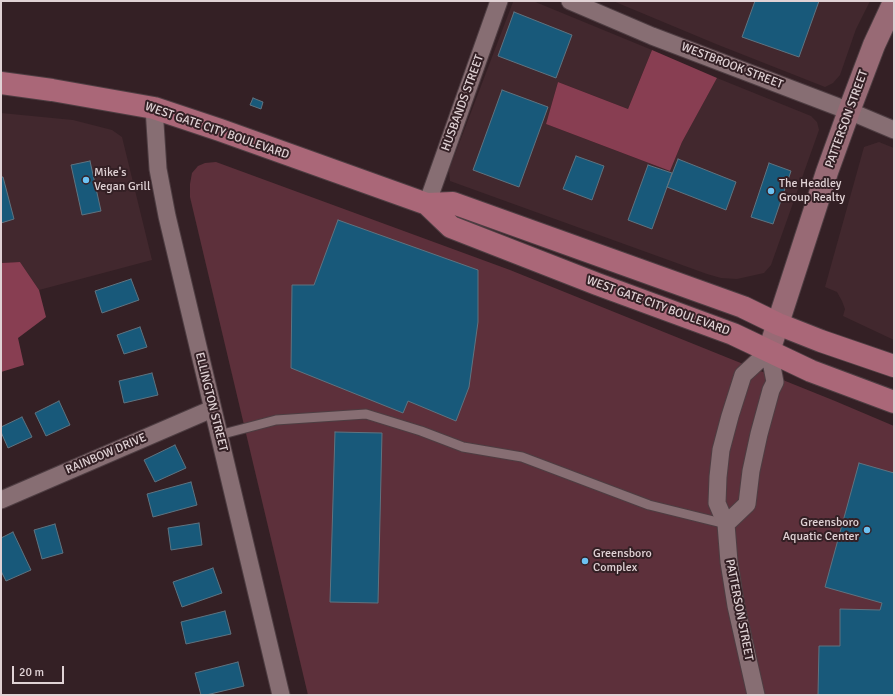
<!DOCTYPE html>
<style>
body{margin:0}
#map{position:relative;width:895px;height:696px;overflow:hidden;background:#342025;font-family:Signika,sans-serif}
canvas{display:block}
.frame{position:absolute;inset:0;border:2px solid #e0d2d5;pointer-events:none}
.scale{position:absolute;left:12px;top:666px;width:52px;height:18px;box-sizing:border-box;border:2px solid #e0d2d5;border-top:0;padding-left:5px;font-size:12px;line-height:14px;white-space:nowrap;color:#e0d2d5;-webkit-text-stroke:3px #342025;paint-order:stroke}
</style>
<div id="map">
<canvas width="895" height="696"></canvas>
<div class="frame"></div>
<div class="scale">20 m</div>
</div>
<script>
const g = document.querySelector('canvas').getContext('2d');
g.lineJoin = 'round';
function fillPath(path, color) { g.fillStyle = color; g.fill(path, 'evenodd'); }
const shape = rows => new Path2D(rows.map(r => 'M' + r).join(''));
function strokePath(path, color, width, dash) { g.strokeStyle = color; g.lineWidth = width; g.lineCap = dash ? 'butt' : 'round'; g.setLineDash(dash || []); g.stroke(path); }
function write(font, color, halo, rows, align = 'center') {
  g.font = font + ' Signika,sans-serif'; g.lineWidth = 4; g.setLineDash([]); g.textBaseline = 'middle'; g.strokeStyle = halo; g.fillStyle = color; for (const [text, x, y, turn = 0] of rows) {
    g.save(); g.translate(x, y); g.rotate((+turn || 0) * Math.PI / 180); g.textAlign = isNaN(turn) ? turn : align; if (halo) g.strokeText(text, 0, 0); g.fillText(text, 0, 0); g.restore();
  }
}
const built = shape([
 [516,1,533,1,652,50,628,109,558,82,546,124,670,171,682,142,717,78,811,116,817,122,819,130,771,265,764,273,737,279,721,278,707,274,450,181,449,170,513,2],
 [613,1,870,1,856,29,840,75,833,83,825,87,716,44],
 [1,113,73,120,112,130,122,137,152,260,39,290,20,262,1,263],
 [879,142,894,148,894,340,843,316,845,309,842,301,837,292,825,287,864,147]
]);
const green = shape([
 [216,162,510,270,835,401,894,426,894,695,308,695,190,197,190,184,192,173,198,166,205,163]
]);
const forest = shape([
 [652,50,717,78,682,142,670,171,546,124,558,82,628,109],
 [20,262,39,290,46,317,18,338,24,365,1,372,1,263]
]);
const building = shape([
 [755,1,819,1,799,57,742,37,755,1],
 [514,12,572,35,556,78,498,56,514,12],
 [502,90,548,107,519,187,473,170,502,90],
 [253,98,263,102,261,109,250,105,253,98],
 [576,156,604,166,592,200,563,189,576,156],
 [678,159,736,182,726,210,667,187,678,159],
 [90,161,101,211,82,215,71,165,90,161],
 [769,163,791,171,773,224,751,217,769,163],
 [648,165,672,173,652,229,628,220,648,165],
 [1,177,3,177,14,219,1,223,1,177],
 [338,220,478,270,478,322,469,387,456,421,408,401,403,413,291,368,292,285,314,285,338,220],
 [131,279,139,300,102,313,95,291,131,279],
 [140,327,147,347,124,354,117,335,140,327],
 [152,373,158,395,124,403,119,381,152,373],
 [59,401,70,425,46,436,35,413,59,401],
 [22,417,32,437,8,448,1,432,1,427,22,417],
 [335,432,382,433,378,603,330,602,335,432],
 [175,445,186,468,155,482,144,460,175,445],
 [859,463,894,473,894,695,818,695,819,646,840,646,840,609,880,610,882,603,825,587,859,463],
 [191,482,197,505,153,517,147,494,191,482],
 [199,523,202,545,171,550,168,528,199,523],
 [55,524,63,553,42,559,34,530,55,524],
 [13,532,31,570,6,581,1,571,1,538,13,532],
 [213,568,222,593,182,607,173,582,213,568],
 [225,611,231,634,186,644,181,622,225,611],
 [238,662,244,686,206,695,201,695,195,673,238,662]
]);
const lane = shape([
 [219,435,276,420,366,414,421,431,463,447,522,457,649,505,726,524]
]);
const street = shape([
 [570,1,652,36,849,111,894,130],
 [154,108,158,169,167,216,281,695],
 [427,204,499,1],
 [1,500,212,409],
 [726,524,747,504,751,471,759,434,771,390,775,382,769,351],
 [756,695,736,606,729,562,726,524,717,503,718,477,721,450,730,416,743,375,769,351]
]);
const secondary = shape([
 [769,351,827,172,849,111,874,45,894,2]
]);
const primary = shape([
 [1,83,52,90,154,108,220,130,427,204,453,203,743,307,778,324,821,341,894,366],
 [427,204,451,227,597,284,733,334,811,371,894,402]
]);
const markers = [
 [86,180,4,"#6dc2f3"],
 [771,191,4,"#6dc2f3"],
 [867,530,4,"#6dc2f3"],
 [585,561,4,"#6dc2f3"]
];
const streetNames = [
 ["WESTBROOK STREET",732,66,21],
 ["HUSBANDS STREET",463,103,-70],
 ["PATTERSON STREET",847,119,-70],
 ["WEST GATE CITY BOULEVARD",217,131,19],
 ["WEST GATE CITY BOULEVARD",658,306,20],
 ["ELLINGTON STREET",211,402,76],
 ["RAINBOW DRIVE",106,454,-23],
 ["PATTERSON STREET",739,610,79]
];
const poiNames = [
 ["Mike's",94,173],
 ["Vegan Grill",94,187],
 ["The Headley",779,184],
 ["Group Realty",779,198],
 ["Greensboro",859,523,"right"],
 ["Aquatic Center",859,537,"right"],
 ["Greensboro",593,554],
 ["Complex",593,568]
];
fillPath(built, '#42282e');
fillPath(green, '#5d303b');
fillPath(forest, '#883e52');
fillPath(building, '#18597a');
strokePath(building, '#5f7380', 1);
strokePath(lane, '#4e3d42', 11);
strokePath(street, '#4e3d42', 19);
strokePath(secondary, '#4e3d42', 24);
strokePath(primary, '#4e3d42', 24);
strokePath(lane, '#876e73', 9);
strokePath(street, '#876e73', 17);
strokePath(secondary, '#986a75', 22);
strokePath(primary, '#aa6778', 22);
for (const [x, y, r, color] of markers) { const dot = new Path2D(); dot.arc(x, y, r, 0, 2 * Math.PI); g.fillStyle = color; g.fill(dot); strokePath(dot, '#342025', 1.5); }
write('12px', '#e0d2d5', '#342025', streetNames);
write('12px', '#e0d2d5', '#342025', poiNames, 'left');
</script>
